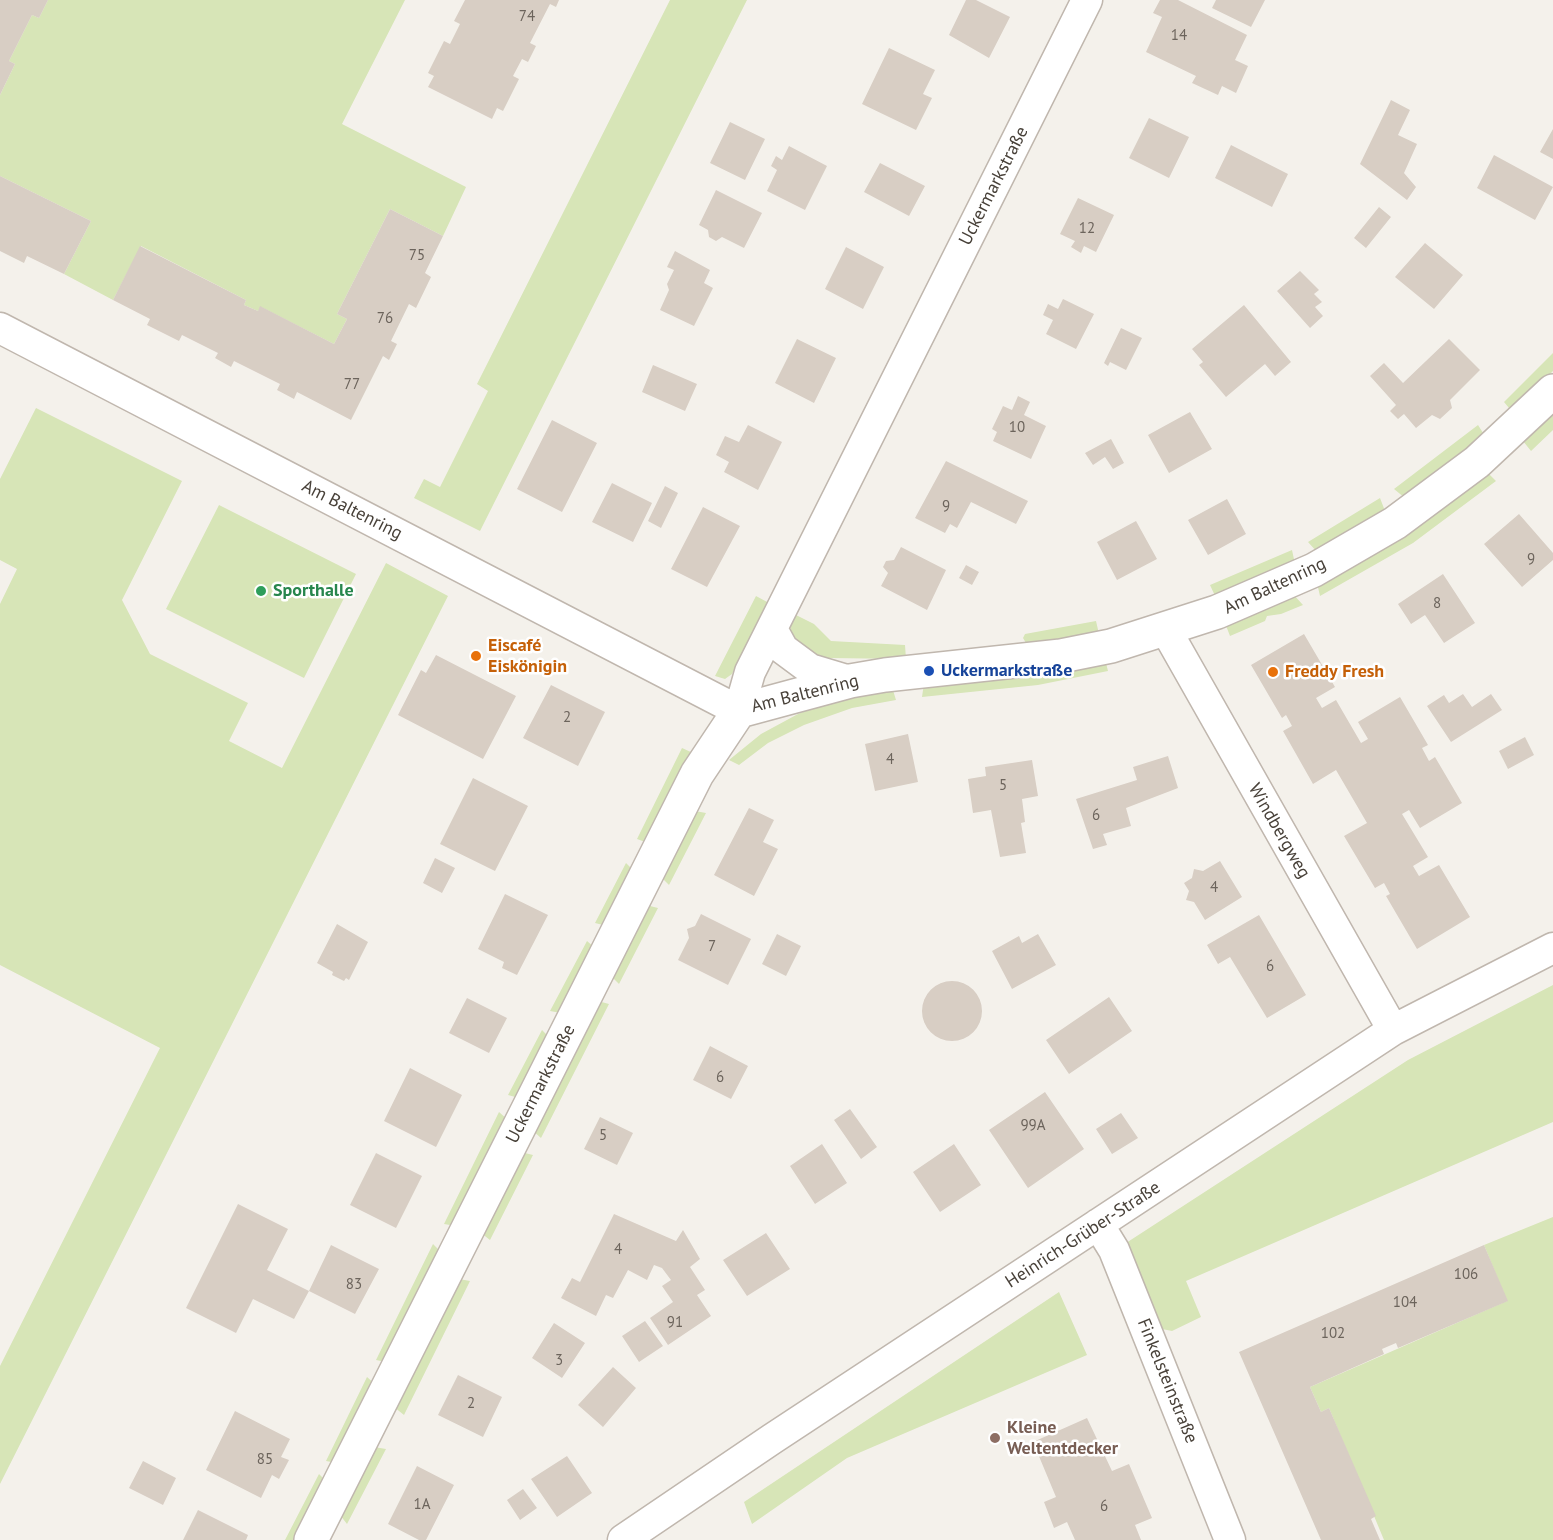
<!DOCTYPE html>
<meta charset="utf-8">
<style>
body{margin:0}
canvas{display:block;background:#f4f1eb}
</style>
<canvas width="1553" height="1540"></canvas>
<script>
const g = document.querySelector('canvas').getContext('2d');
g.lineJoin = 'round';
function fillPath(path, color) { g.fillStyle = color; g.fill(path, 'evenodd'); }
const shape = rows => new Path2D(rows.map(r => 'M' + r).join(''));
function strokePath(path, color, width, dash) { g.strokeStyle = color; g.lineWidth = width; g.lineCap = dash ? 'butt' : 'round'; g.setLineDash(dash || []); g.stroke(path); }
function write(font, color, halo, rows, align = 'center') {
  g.font = font + ' "PT Sans",sans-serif'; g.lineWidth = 5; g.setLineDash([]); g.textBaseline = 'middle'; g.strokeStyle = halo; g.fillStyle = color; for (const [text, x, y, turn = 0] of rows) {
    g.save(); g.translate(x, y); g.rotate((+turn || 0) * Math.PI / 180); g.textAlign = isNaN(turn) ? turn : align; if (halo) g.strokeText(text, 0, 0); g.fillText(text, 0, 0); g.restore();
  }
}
const green = shape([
 [48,0,405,0,342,124,466,187,443,236,390,209,337,314,347,319,334,344,261,307,258,311,244,305,246,300,141,246,113,300,64,274,91,221,0,176,0,95,15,64,9,61,32,15,39,18],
 [670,0,747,0,480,531,414,498,424,479,440,487,488,391,477,384],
 [1553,353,1553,371,1514,410,1509,408,1504,402],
 [36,408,182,481,122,600,150,654,248,703,229,741,282,768,386,563,448,596,0,1484,0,1366,160,1048,0,965,0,604,17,569,0,560,0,479],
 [1553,412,1553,430,1531,451,1523,441],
 [1478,425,1485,436,1405,498,1394,489],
 [1487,472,1496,481,1413,543,1320,596,1317,583],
 [1380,498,1385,511,1317,552,1308,542],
 [219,505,356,574,304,678,166,609],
 [1292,550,1295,564,1216,598,1210,585],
 [1293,594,1303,605,1281,614,1267,616,1265,621,1230,636,1225,623],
 [756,596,769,603,732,674,725,679,715,676],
 [792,613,814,624,831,641,905,645,906,659,828,658,810,654,797,644,790,632],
 [1096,621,1099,634,1029,648,1023,638,1025,634],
 [1105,659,1108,671,1038,685,922,697,924,683],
 [892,687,896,700,852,708,804,725,768,743,739,765,729,760,761,734,798,714,823,704],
 [682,748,693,753,648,843,637,839],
 [695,811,706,813,669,885,661,877],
 [626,863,634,871,607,926,595,923],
 [646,905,658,908,619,984,611,976],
 [587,941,595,948,561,1013,550,1011],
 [1553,985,1553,1122,1186,1281,1201,1317,1172,1331,1157,1328,1123,1245,1408,1060],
 [598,1001,609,1004,541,1138,532,1130],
 [542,1030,549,1037,519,1098,508,1095],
 [499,1112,508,1120,456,1226,444,1224],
 [521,1152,533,1155,490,1240,481,1233],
 [1553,1217,1553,1540,1384,1540,1329,1408,1321,1412,1310,1387,1507,1301,1484,1245],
 [433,1244,442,1253,386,1362,376,1360],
 [459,1279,470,1281,404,1415,394,1407],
 [1059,1292,1087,1355,847,1458,752,1524,744,1502],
 [367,1377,376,1385,337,1463,326,1461],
 [374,1447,386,1449,347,1524,340,1515],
 [319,1474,327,1482,297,1540,285,1540]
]);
const building = shape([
 [0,0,48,0,39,18,32,15,9,61,15,64,0,95],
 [465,0,559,0,556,7,550,4,530,43,536,46,528,62,522,59,513,76,519,79,503,111,497,108,492,119,428,87,434,76,428,73,444,41,450,44,460,24,454,21],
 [966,0,976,0,1010,17,989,58,949,35],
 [1160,0,1178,0,1247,35,1235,60,1248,66,1236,93,1222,86,1218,95,1192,83,1196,76,1146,52,1162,17,1153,13],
 [1216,0,1265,0,1251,27,1212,8],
 [889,48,935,70,923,94,932,98,916,130,862,104],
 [1391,100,1410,110,1398,135,1417,144,1404,173,1416,187,1407,200,1360,164],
 [1149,118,1189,137,1169,178,1129,158],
 [730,122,765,139,745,180,710,163],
 [1553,129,1553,159,1540,152],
 [1231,145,1288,174,1272,207,1215,178],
 [789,146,827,166,805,210,767,191,777,170,771,166,776,156,782,160],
 [1494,155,1553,187,1535,220,1477,188],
 [880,163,925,186,909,216,864,192],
 [0,176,91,221,64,274,27,256,24,263,0,251],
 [716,190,762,213,744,248,722,237,716,241,709,237,708,230,699,225],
 [1078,198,1114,215,1096,252,1084,246,1081,253,1071,247,1075,241,1060,234],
 [1379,207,1391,217,1366,248,1354,238],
 [390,209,443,236,425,273,431,277,416,308,409,304,391,341,397,344,389,360,383,356,351,420,297,392,294,399,277,390,280,384,234,361,231,367,215,358,218,353,182,335,179,341,147,325,150,319,113,300,140,246,246,300,244,305,258,311,260,306,334,344,347,319,337,314],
 [1425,243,1463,275,1434,309,1395,277],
 [846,247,884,267,863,309,825,289],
 [675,251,710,270,704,283,713,288,694,326,660,310,669,290,667,284,674,270,667,267],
 [1300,271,1319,290,1314,294,1322,302,1315,307,1323,316,1310,328,1277,291],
 [1063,299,1094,314,1076,349,1046,334,1053,320,1043,315,1048,304,1058,309],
 [1244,305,1291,362,1275,376,1265,364,1226,397,1199,365,1203,362,1192,349],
 [1121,328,1142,338,1126,370,1110,362,1108,366,1104,363],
 [797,339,836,358,814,403,775,383],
 [1449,339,1480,370,1450,400,1452,408,1440,419,1432,415,1416,428,1404,414,1398,419,1390,411,1396,405,1370,376,1384,363,1403,383],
 [653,365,697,384,685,411,642,392],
 [1018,396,1030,402,1024,415,1046,426,1031,459,993,441,997,432,992,429,1003,406,1012,410],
 [1190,412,1212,449,1169,473,1148,435],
 [552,420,597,443,562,512,517,489],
 [748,425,782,442,758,490,724,472,729,462,716,455,725,436,739,442],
 [1111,439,1124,463,1113,469,1105,457,1093,465,1085,453],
 [946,461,1028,501,1016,524,971,502,957,528,950,524,945,533,915,518],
 [612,483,652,503,633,542,592,522],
 [665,486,678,493,661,528,648,521],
 [1227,499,1246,534,1208,555,1188,520],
 [703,507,740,526,707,587,671,569],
 [1519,514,1553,553,1553,560,1522,587,1484,544],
 [1136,521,1157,559,1117,580,1097,542],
 [901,547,946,570,927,610,881,586,888,573,883,567,886,561,894,560],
 [966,565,979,572,972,585,959,578],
 [1443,574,1475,623,1444,643,1425,615,1411,624,1398,604],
 [1304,634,1335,687,1316,698,1322,708,1336,700,1361,743,1368,739,1358,722,1400,697,1428,745,1422,748,1429,761,1435,757,1462,803,1420,828,1409,810,1402,814,1428,857,1413,866,1419,876,1439,865,1470,917,1417,949,1386,896,1390,894,1384,883,1375,888,1344,836,1367,823,1336,770,1313,784,1283,731,1292,726,1286,715,1282,718,1251,665],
 [436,655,516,696,483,759,398,715,421,670,426,673],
 [551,685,605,712,578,766,523,738],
 [1463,694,1472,707,1491,694,1502,710,1451,742,1427,706,1444,695,1449,703],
 [908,734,918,782,875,791,865,744],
 [1525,737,1534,755,1508,769,1499,751],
 [1168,756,1178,788,1126,808,1131,826,1103,834,1107,845,1093,849,1076,799,1137,780,1133,767],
 [1032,760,1038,796,1022,799,1025,822,1021,823,1026,853,1000,857,991,810,973,813,968,779,986,776,985,767],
 [473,778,528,806,495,871,440,844],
 [749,808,774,820,763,842,778,849,754,896,714,875],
 [435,858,455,868,442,893,423,883],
 [1220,861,1242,897,1205,920,1194,902,1186,900,1189,891,1184,883,1192,878,1194,869,1203,871],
 [505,894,548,915,517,975,502,968,504,962,478,949],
 [701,914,751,939,728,985,678,960,689,938,687,929,695,926],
 [1259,915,1306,995,1267,1018,1230,957,1218,964,1207,945],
 [337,924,368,942,349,980,346,978,344,981,332,975,333,972,317,963],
 [777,934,801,946,786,976,762,964],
 [1038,934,1056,965,1012,989,992,951,1019,936,1022,943],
 '922 1011a30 30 0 1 1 60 0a30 30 0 1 1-60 0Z',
 [1109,997,1132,1031,1069,1074,1046,1040],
 [467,998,507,1018,489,1053,449,1033],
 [710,1046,748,1066,731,1099,693,1080],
 [410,1068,462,1095,436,1147,384,1121],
 [1045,1092,1084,1149,1028,1188,989,1130],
 [850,1109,877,1147,861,1159,834,1120],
 [1121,1113,1138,1138,1112,1154,1096,1129],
 [600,1117,633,1133,617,1165,584,1149],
 [822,1144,847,1183,815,1204,790,1166],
 [954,1144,981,1185,940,1212,913,1172],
 [376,1153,422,1176,396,1228,350,1205],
 [238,1204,288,1229,267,1270,309,1291,294,1319,253,1299,236,1333,186,1308],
 [614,1214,676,1241,683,1230,700,1259,690,1267,705,1290,697,1295,711,1316,668,1345,650,1318,673,1302,662,1286,671,1280,662,1268,654,1265,647,1280,628,1270,613,1298,606,1295,596,1316,561,1298,572,1278,580,1282],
 [766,1233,790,1269,747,1296,723,1260],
 [331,1245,379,1269,355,1314,309,1291],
 [1484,1245,1508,1301,1398,1348,1396,1343,1382,1349,1384,1354,1310,1387,1321,1412,1329,1408,1376,1516,1371,1519,1380,1540,1321,1540,1239,1352],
 [645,1321,663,1346,639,1362,622,1336],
 [554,1323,585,1343,562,1378,532,1358],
 [613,1367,636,1388,603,1427,578,1405],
 [458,1375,502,1397,483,1437,438,1415],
 [235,1411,290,1439,281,1457,289,1460,279,1479,272,1475,261,1498,206,1470],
 [1087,1418,1112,1471,1129,1464,1152,1518,1135,1525,1141,1540,1075,1540,1067,1522,1054,1528,1044,1502,1056,1497,1033,1442],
 [567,1456,592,1493,557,1517,531,1479],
 [143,1461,176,1478,163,1505,129,1488],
 [417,1466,454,1485,426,1540,419,1540,388,1524],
 [523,1489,537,1508,520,1520,507,1500],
 [198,1510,248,1535,246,1540,183,1540]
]);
const minor = shape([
 [0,328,739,711,750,672,1087,0],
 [772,629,783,649,810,669,850,681],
 [1166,630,1393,1030],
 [1098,1224,1114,1250,1230,1540],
 [623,1540,772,1439,1393,1030,1553,948]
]);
const tertiary = shape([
 [311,1540,697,774,739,711,850,681,885,675,1061,656,1111,646,1217,612,1314,570,1395,523,1477,462,1553,391]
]);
const markers = [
 [261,591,6,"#2e9e5b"],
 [476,656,6,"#e8710a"],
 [929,671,6,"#1a4fb4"],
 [1273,672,6,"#e8710a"],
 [995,1438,6,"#8d6e63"]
];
const numberNames = [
 ["74",527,17],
 ["14",1179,36],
 ["12",1087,229],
 ["75",417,256],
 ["76",385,319],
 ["77",352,385],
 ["10",1017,428],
 ["9",946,507],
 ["9",1531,560],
 ["8",1437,604],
 ["2",567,718],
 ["4",890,760],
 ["5",1003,786],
 ["6",1096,816],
 ["4",1214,888],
 ["7",712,947],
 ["6",1270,967],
 ["6",720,1078],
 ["99A",1033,1126],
 ["5",603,1136],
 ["4",618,1250],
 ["106",1466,1275],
 ["83",354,1285],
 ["104",1405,1303],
 ["91",675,1323],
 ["102",1333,1334],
 ["3",559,1361],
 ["2",471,1404],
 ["85",265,1460],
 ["1A",422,1505],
 ["6",1104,1507]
];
const streetNames = [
 ["Uckermarkstraße",994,186,-63],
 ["Am Baltenring",352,510,27],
 ["Am Baltenring",1275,586,-25],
 ["Am Baltenring",805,694,-14],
 ["Windbergweg",1279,831,60],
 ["Uckermarkstraße",541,1084,-63],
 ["Heinrich-Grüber-Straße",1083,1235,-33],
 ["Finkelsteinstraße",1167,1381,68]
];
const leisureNames = [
 ["Sporthalle",273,591]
];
const foodNames = [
 ["Eiscafé",488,646],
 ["Eiskönigin",488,667],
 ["Freddy Fresh",1285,672]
];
const transitNames = [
 ["Uckermarkstraße",941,671]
];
const educationNames = [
 ["Kleine",1007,1428],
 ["Weltentdecker",1007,1449]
];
fillPath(green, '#d7e5b7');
fillPath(building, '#d8cec4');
strokePath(minor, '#c0b7ae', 33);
strokePath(tertiary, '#c0b7ae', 36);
strokePath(minor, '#fff', 30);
strokePath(tertiary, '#fff', 33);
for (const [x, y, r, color] of markers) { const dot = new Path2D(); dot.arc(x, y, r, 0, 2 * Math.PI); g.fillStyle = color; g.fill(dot); strokePath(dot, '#fff', 2); }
write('15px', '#6c645c', null, numberNames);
write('18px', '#484139', '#fff', streetNames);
write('bold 18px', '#27864d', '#fff', leisureNames, 'left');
write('bold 18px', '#c56008', '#fff', foodNames, 'left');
write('bold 18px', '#164399', '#fff', transitNames, 'left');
write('bold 18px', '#785e54', '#fff', educationNames, 'left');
</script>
